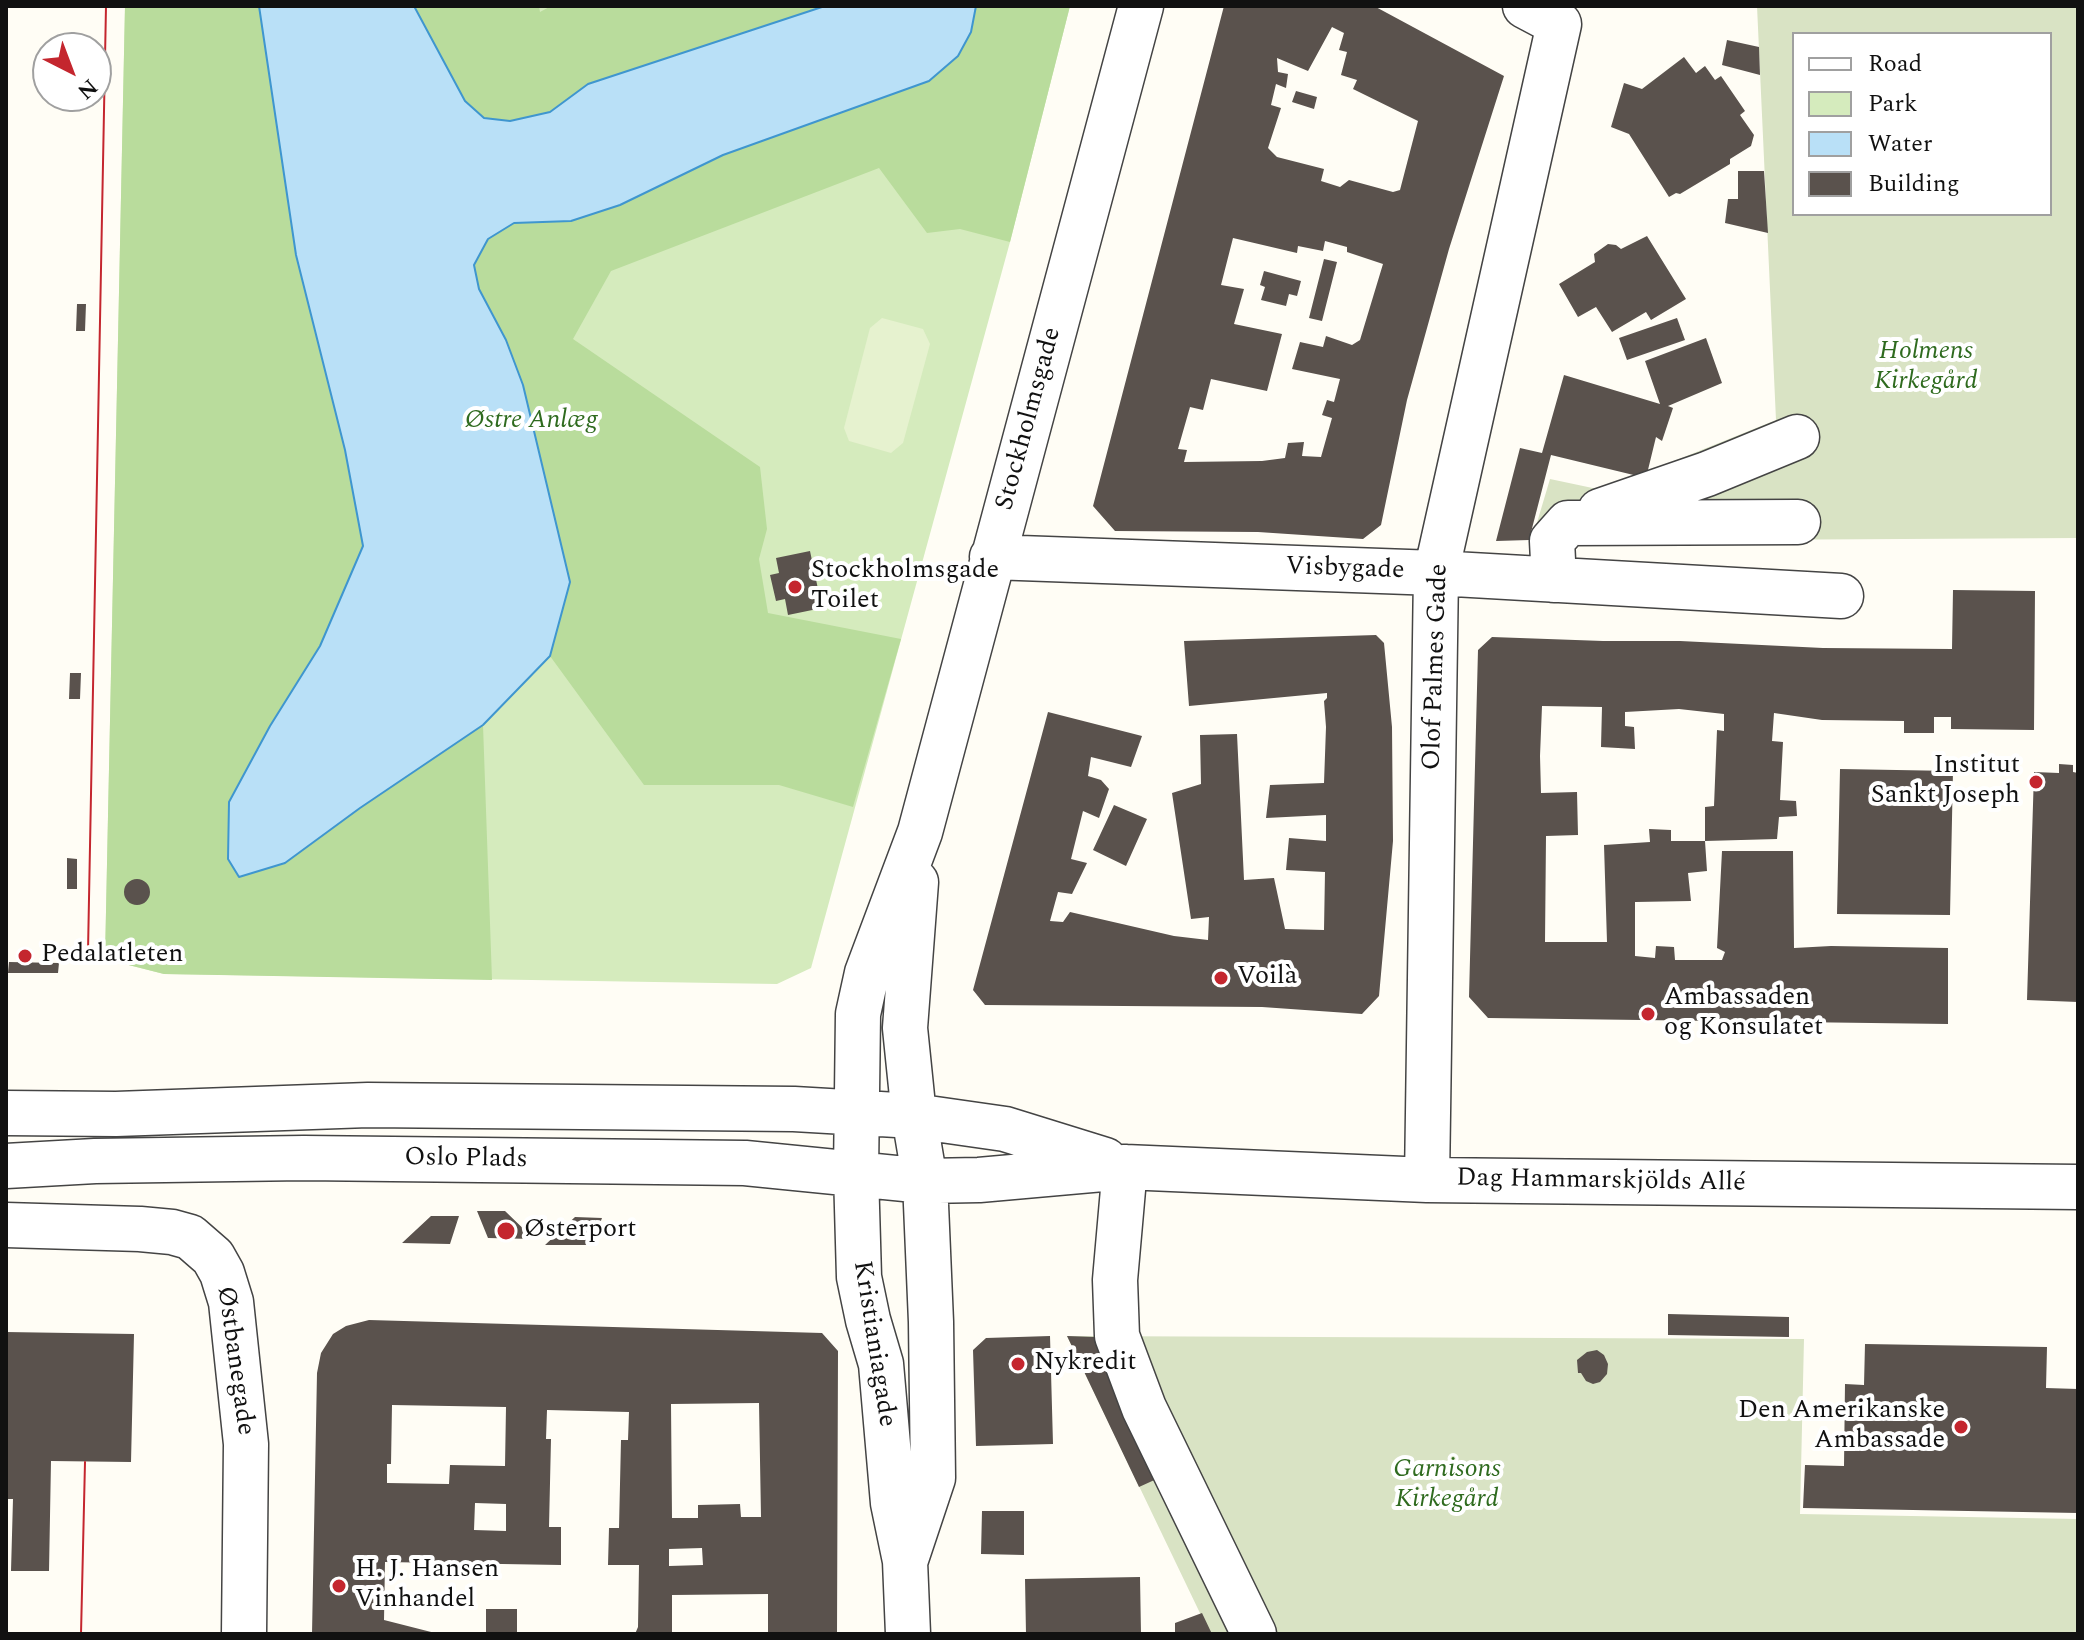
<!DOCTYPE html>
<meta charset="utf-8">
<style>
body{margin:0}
#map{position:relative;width:2084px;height:1640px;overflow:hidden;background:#fffdf5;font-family:Spectral,serif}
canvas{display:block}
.frame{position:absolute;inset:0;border:8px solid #111;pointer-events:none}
.legend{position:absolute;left:1792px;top:32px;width:260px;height:184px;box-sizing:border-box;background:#fff;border:2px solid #a0a0a0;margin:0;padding:10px 14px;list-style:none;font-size:24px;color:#111}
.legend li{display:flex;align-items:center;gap:16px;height:40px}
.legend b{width:40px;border:2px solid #a0a0a0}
.north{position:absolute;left:32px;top:32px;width:80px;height:80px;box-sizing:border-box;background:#fff;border:2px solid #a0a0a0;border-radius:50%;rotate:138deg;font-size:22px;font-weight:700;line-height:32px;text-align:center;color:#111}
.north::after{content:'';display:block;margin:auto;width:28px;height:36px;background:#c4262e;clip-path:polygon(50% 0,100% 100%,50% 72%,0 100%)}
</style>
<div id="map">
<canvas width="2084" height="1640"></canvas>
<div class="frame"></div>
<ul class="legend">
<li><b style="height:10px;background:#fff"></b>Road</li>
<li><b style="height:22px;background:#d5ebbd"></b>Park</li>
<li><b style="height:22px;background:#b9e0f7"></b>Water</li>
<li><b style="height:22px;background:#5a524d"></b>Building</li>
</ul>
<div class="north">N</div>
</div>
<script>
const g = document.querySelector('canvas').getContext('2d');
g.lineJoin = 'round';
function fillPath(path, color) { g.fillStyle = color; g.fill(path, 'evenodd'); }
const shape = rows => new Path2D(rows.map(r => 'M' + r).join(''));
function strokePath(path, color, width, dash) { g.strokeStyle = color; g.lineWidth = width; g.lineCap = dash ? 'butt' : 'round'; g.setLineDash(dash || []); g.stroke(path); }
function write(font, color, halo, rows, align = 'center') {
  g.font = font + ' Spectral,serif'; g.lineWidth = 8; g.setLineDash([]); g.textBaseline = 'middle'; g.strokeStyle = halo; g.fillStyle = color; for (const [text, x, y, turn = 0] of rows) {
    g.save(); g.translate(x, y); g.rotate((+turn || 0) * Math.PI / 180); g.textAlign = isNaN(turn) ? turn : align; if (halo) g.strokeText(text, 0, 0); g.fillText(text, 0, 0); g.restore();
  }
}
const green = shape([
 [125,6,1070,6,1010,242,811,968,777,984,164,974,105,959]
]);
const forest = shape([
 [125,6,259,6,363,546,320,646,270,726,229,802,239,877,285,863,360,808,483,725,492,980,164,974,105,959],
 [414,6,539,6,540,12,551,6,825,6,588,84,550,112,510,121,484,118,465,101],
 [976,6,1070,6,1010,242,960,229,927,233,879,168,611,271,573,339,760,467,767,529,759,559,768,613,901,639,853,807,779,785,644,785,550,656,570,582,523,385,506,340,479,290,474,265,488,239,514,223,571,221,620,205,971,32]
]);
const cemetery = shape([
 [1757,6,2078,6,2078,538,1552,541,1530,546,1550,479,1602,490,1776,420],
 [1794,34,2050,34,2050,214,1794,214],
 [1067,1336,1804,1339,1800,1514,2078,1519,2078,1634,1210,1634]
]);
const pitch = shape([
 [882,318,923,329,930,344,903,443,891,453,849,441,844,428,870,328]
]);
const water = shape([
 [259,6,414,6,465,101,484,118,510,121,550,112,588,84,825,6,976,6,971,32,958,56,929,81,723,155,620,205,571,221,514,223,488,239,474,265,479,289,506,340,523,385,570,582,550,656,483,725,360,808,285,863,239,877,228,859,229,802,270,726,320,646,363,546,345,450,296,255,259,6]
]);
const building = shape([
 [1224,6,1374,6,1504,76,1449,249,1407,400,1381,525,1363,539,1258,532,1115,531,1093,506],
 [1332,27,1344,33,1339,50,1347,52,1341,75,1357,80,1353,89,1418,121,1400,190,1393,192,1349,180,1340,187,1321,181,1324,169,1277,157,1268,148,1281,108,1271,105,1276,84,1286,88,1288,74,1278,72,1277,58,1308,71],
 [1233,238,1297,253,1298,246,1323,251,1325,241,1347,247,1347,252,1383,264,1360,340,1352,345,1326,336,1323,347,1300,342,1292,369,1340,379,1334,402,1327,400,1322,415,1332,418,1321,457,1302,456,1304,442,1288,443,1285,458,1262,461,1184,462,1187,450,1178,449,1190,407,1203,410,1211,379,1267,391,1282,334,1234,324,1244,289,1221,285],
 [1727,40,1759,47,1760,75,1722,65],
 [1684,57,1696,73,1705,66,1715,80,1721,76,1745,111,1740,115,1754,135,1751,146,1730,159,1730,164,1680,194,1676,193,1669,197,1629,134,1611,127,1624,83,1642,89],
 [1296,91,1317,97,1314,109,1292,102],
 [1738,171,1764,171,1768,233,1725,223,1728,199,1738,199],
 [1647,236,1686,299,1651,320,1646,312,1612,332,1596,307,1578,317,1559,284,1595,262,1594,254,1608,244,1616,245,1621,249],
 [1324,259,1337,262,1322,321,1309,318],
 [1264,271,1301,281,1297,296,1289,294,1286,306,1261,300,1265,287,1260,285],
 [77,304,86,304,85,331,76,331],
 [1677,318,1685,340,1627,360,1619,338],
 [1706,338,1722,383,1668,406,1673,408,1662,441,1656,437,1646,478,1551,455,1529,540,1496,541,1520,448,1542,453,1564,375,1660,404,1645,361],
 [810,551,822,608,788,615,785,599,776,601,770,575,779,573,776,558],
 [1953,590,2035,591,2034,730,1951,729,1951,717,1934,717,1934,733,1904,733,1904,721,1822,720,1774,713,1772,741,1783,742,1780,800,1796,801,1797,816,1779,817,1777,839,1705,841,1705,807,1714,806,1717,730,1724,731,1724,714,1679,709,1625,712,1625,726,1634,727,1635,749,1601,747,1602,707,1542,706,1540,756,1541,793,1577,792,1578,835,1546,836,1545,942,1607,942,1604,845,1650,842,1649,829,1671,830,1671,841,1705,841,1707,871,1688,873,1691,901,1635,902,1635,956,1655,958,1656,946,1674,947,1675,960,1722,960,1725,952,1717,948,1722,851,1793,851,1794,948,1831,946,1948,948,1948,1024,1488,1018,1469,997,1478,650,1492,637,1603,641,1680,641,1823,648,1952,649],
 [1376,635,1384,643,1392,727,1393,841,1379,996,1362,1014,1262,1007,985,1005,973,990,1048,712,1142,736,1131,767,1091,757,1088,776,1101,780,1109,789,1099,818,1083,811,1071,859,1087,863,1072,894,1058,892,1050,921,1063,922,1070,912,1174,936,1208,940,1209,917,1191,919,1172,793,1201,784,1200,735,1237,734,1244,880,1274,878,1285,929,1324,930,1325,872,1286,870,1289,838,1326,841,1326,815,1266,818,1270,785,1324,783,1326,727,1324,701,1327,698,1327,693,1189,706,1184,641],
 [70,673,81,673,80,699,69,699],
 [2059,764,2073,765,2073,772,2078,773,2078,1002,2027,1000,2034,772,2059,773],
 [1840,769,1953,771,1950,915,1837,914],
 [1114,805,1147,819,1126,866,1093,850],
 [67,858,77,859,77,889,67,889],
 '124 892a13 13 0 1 1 26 0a13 13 0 1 1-26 0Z',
 [9,962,59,963,58,973,8,973],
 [477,1211,505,1211,534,1239,488,1238],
 [431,1216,459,1216,450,1244,402,1243],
 [575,1217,602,1218,592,1245,545,1245],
 [1668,1314,1789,1317,1789,1337,1668,1335],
 [369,1320,822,1333,838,1351,837,1634,768,1634,768,1594,672,1595,672,1634,635,1634,638,1627,639,1565,608,1565,609,1528,619,1528,621,1440,628,1440,629,1412,547,1410,546,1439,551,1439,549,1527,561,1527,561,1565,385,1562,384,1620,439,1634,312,1634,317,1373,321,1353,333,1334,346,1326],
 [759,1403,761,1517,741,1517,740,1504,698,1505,698,1518,672,1518,671,1404],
 [392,1405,506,1407,505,1466,450,1465,449,1484,387,1483,387,1464,391,1464],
 [475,1503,506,1504,506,1531,474,1530],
 [702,1548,703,1565,669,1566,669,1549],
 [6,1332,134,1334,131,1462,51,1461,49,1571,11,1571,13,1499,6,1499],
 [1050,1336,1053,1444,976,1446,973,1350,986,1338],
 [1067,1336,1095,1337,1161,1477,1139,1487],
 [1865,1344,2047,1347,2046,1388,2078,1389,2078,1513,1803,1508,1805,1465,1844,1466,1845,1384,1864,1385],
 [1597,1350,1604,1355,1608,1364,1607,1374,1600,1382,1593,1384,1586,1381,1581,1373,1578,1373,1577,1360,1587,1352],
 [982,1511,1024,1511,1024,1555,981,1554],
 [1140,1577,1141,1634,1026,1634,1025,1579],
 [486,1609,517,1609,517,1634,486,1634],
 [1202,1613,1212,1634,1175,1634,1175,1623]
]);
const minor = shape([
 [1600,511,1707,474,1797,437],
 [992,557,1436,573,1841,596],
 [1554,580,1552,541,1568,523,1798,522],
 [6,1113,116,1114,368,1105,794,1109,914,1116,1005,1129,1105,1160],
 [6,1166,95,1161,304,1158,745,1163,925,1181,979,1180,1125,1167,1427,1180,2078,1187],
 [1125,1167,1115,1280,1117,1336,1144,1408,1254,1634],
 [1427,1180,1436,573,1559,24,1525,6],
 [6,1225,140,1229,172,1232,190,1237,213,1257,222,1273,231,1302,246,1444,244,1634],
 [906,1559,933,1478,931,1322,925,1181,914,1116,905,1028,916,882],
 [908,1634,905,1561,893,1503,881,1364,868,1320,859,1277,856,1173,858,1014,867,973,920,832,1141,6]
]);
const tram = shape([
 [88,951,106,6],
 [81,1634,85,1462]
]);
const markers = [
 [795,587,8,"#c4262e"],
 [2036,782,8,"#c4262e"],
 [25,956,8,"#c4262e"],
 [1221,978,8,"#c4262e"],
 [1648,1014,8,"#c4262e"],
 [506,1231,10,"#c4262e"],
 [1018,1364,8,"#c4262e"],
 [1961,1427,8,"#c4262e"],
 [339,1586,8,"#c4262e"]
];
const parkNames = [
 ["Holmens",1926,353],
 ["Kirkegård",1926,383],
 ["Østre Anlæg",531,422],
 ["Garnisons",1447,1471],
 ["Kirkegård",1447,1501]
];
const streetNames = [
 ["Stockholmsgade",1030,419,-75],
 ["Visbygade",1345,570,2],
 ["Olof Palmes Gade",1437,667,-88],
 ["Oslo Plads",466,1160,1],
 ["Dag Hammarskjölds Allé",1601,1182,1],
 ["Kristianiagade",873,1344,81],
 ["Østbanegade",234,1361,82]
];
const poiNames = [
 ["Stockholmsgade",811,572],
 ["Toilet",811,602],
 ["Institut",2020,767,"right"],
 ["Sankt Joseph",2020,797,"right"],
 ["Pedalatleten",41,956],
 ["Voilà",1237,978],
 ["Ambassaden",1664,999],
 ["og Konsulatet",1664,1029],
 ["Østerport",524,1231],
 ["Nykredit",1034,1364],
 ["Den Amerikanske",1945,1412,"right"],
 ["Ambassade",1945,1442,"right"],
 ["H. J. Hansen",355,1571],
 ["Vinhandel",355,1601]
];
fillPath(green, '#d5ebbd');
fillPath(forest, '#b9dc9c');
fillPath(cemetery, '#d9e3c4');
fillPath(pitch, '#e6f2cf');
fillPath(water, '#b9e0f7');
strokePath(water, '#3f96cf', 2);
fillPath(building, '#5a524d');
strokePath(minor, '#444', 47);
strokePath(minor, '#fff', 44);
strokePath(tram, '#c4262e', 2);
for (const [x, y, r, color] of markers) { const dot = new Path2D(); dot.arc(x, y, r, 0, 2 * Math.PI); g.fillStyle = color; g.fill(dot); strokePath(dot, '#fff', 3); }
write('italic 26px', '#2f6b1f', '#fff', parkNames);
write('26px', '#111', '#fff', streetNames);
write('26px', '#111', '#fff', poiNames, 'left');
</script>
